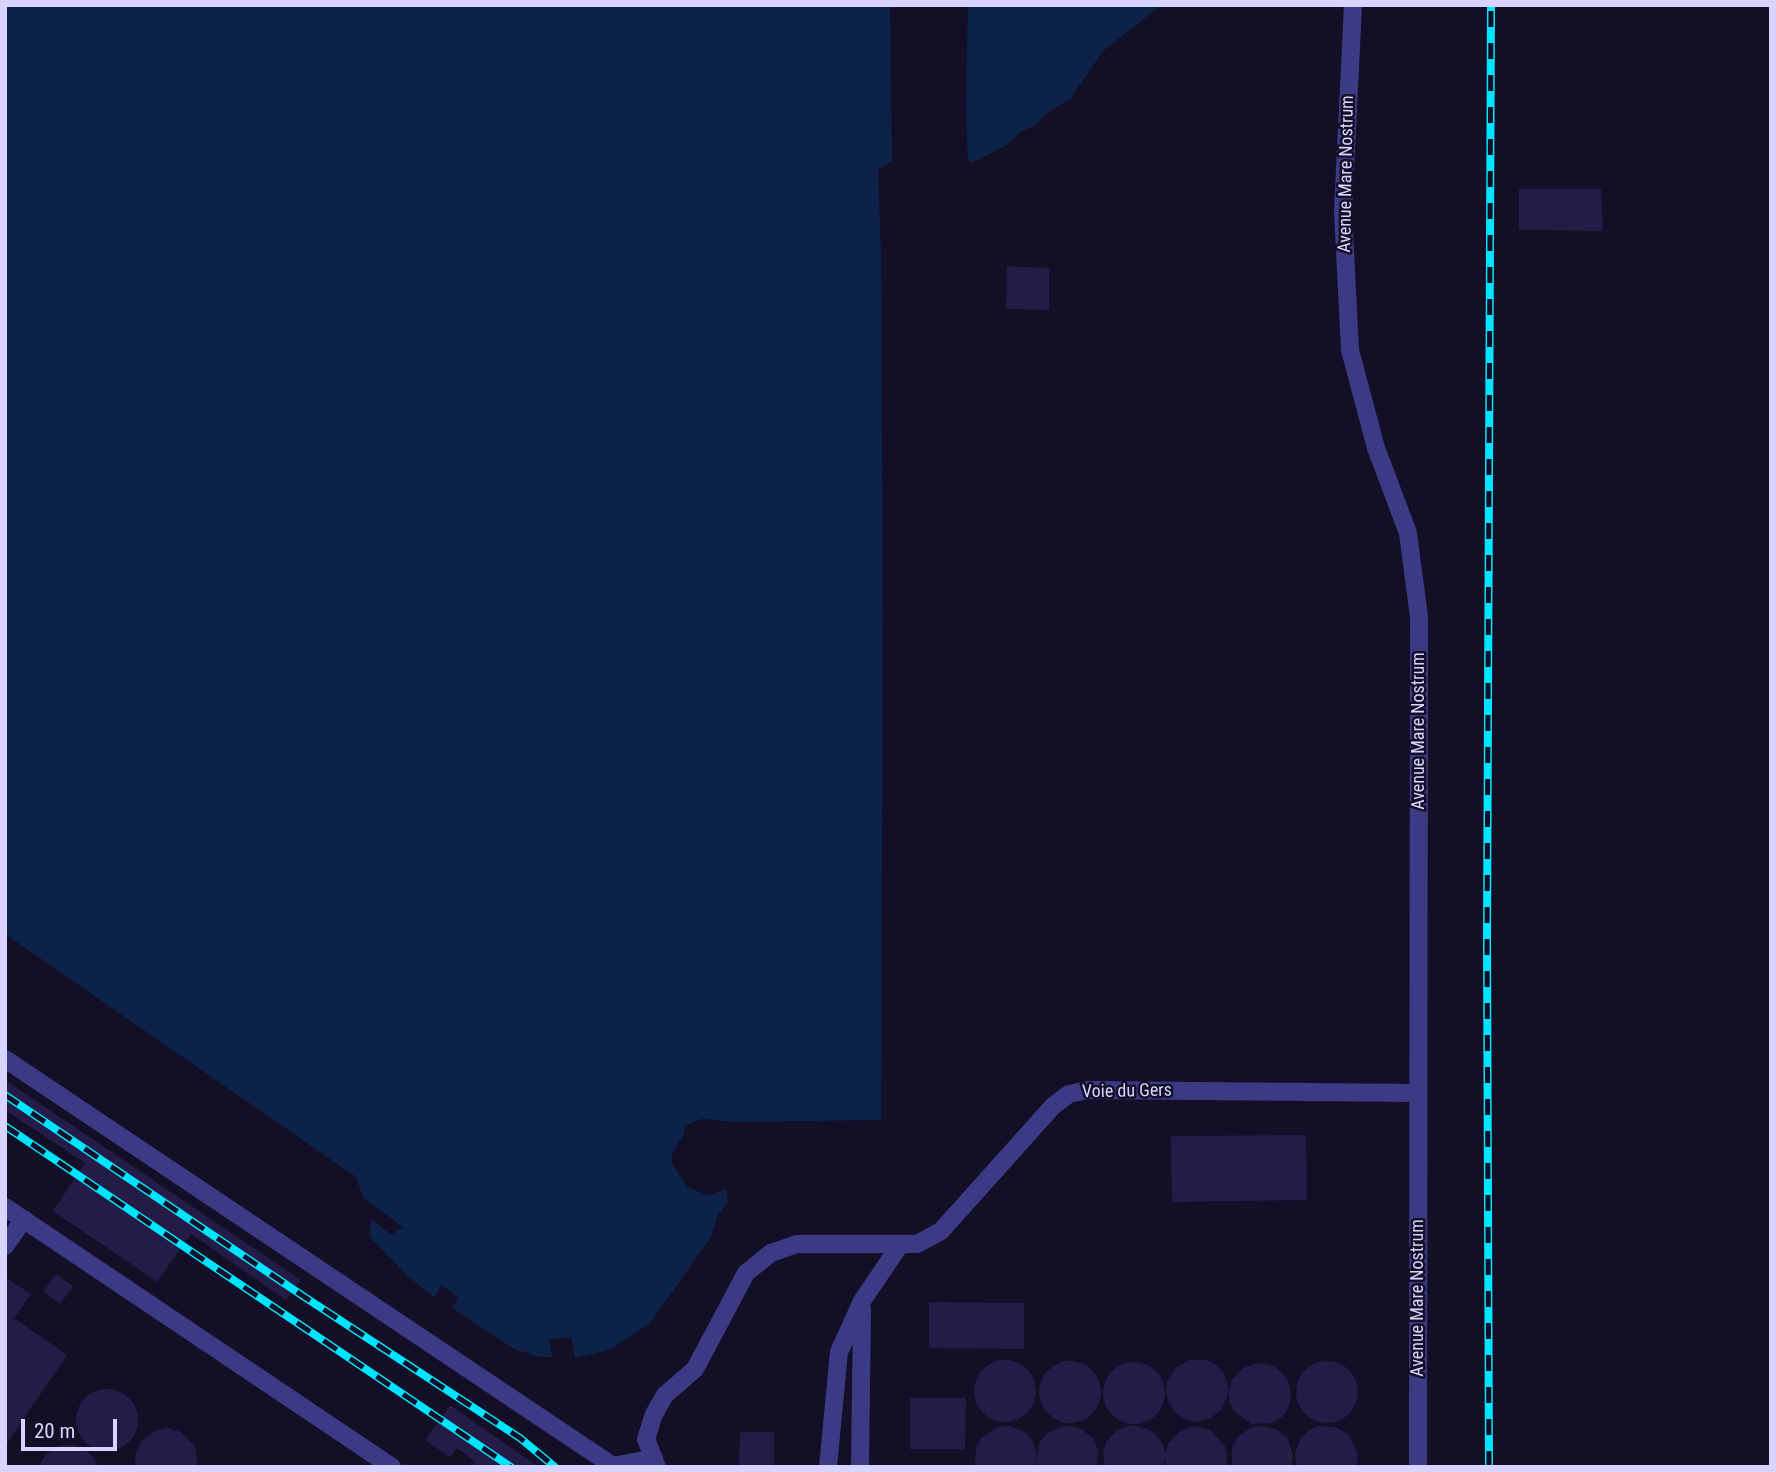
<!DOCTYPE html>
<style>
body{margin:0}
#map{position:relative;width:1776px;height:1472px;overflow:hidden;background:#130f26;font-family:"Roboto Condensed",sans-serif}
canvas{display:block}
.frame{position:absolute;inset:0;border:7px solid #d9d4ff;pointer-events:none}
.scale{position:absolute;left:21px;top:1419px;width:96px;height:32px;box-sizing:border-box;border:4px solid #d9d4ff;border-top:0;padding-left:9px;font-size:21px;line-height:24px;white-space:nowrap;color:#d9d4ff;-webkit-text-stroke:5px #130f26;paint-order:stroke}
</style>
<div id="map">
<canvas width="1776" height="1472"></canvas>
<div class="frame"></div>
<div class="scale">20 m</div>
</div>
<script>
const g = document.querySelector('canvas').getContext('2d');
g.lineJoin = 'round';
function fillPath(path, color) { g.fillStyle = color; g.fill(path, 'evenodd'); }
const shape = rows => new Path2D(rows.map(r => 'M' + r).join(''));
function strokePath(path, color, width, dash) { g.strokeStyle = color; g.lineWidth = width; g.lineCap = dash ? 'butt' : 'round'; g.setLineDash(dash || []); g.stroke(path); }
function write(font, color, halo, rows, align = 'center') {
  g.font = font + ' "Roboto Condensed",sans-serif'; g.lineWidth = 5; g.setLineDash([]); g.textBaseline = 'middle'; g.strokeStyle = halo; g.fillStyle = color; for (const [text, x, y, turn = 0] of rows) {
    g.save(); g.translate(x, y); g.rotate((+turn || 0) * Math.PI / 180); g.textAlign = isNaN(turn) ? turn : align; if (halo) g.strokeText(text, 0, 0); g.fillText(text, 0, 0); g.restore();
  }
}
const water = shape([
 [5,5,890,5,892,161,878,170,881,253,883,616,881,1120,735,1122,702,1119,684,1126,685,1132,672,1154,672,1164,687,1186,694,1190,708,1195,727,1189,727,1204,717,1216,712,1236,650,1323,609,1350,575,1358,571,1337,549,1339,552,1357,540,1357,514,1349,452,1308,458,1298,442,1285,434,1297,408,1276,370,1237,371,1219,391,1235,403,1227,363,1197,356,1177,5,934],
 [968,5,1161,5,1103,51,1071,98,1047,113,1034,126,1020,132,1007,145,972,163,968,160,966,106]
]);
const building = shape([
 [1519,189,1601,189,1603,231,1519,230],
 [1007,266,1049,268,1049,310,1006,309],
 [5,1080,301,1280,286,1300,191,1234,157,1282,53,1211,85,1163,5,1110],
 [1306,1135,1307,1200,1172,1202,1171,1136],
 [56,1274,73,1286,60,1304,43,1292],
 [8,1279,31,1294,14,1318,67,1355,5,1446,5,1283],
 [929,1302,1024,1303,1024,1349,929,1348],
 '974 1391a31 31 0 1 1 62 0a31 31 0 1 1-62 0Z',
 [1190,1360,1206,1360,1216,1365,1224,1373,1229,1391,1232,1380,1243,1368,1258,1363,1274,1366,1286,1377,1290,1387,1291,1398,1288,1408,1282,1417,1272,1423,1251,1424,1234,1411,1229,1401,1229,1392,1222,1409,1210,1419,1194,1422,1183,1418,1174,1411,1169,1403,1166,1392,1167,1381,1176,1367],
 '1296 1392a31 31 0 1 1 62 0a31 31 0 1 1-62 0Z',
 '1039 1392a31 31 0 1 1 62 0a31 31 0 1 1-62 0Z',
 '1103 1393a31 31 0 1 1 62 0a31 31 0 1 1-62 0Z',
 '76 1420a31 31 0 1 1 62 0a31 31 0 1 1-62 0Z',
 [910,1398,966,1398,965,1449,910,1449],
 [450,1405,533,1463,538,1467,472,1467,475,1461,457,1448,450,1457,425,1440],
 [1066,1425,1082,1429,1094,1439,1098,1450,1097,1467,1038,1467,1037,1461,1035,1467,976,1467,975,1464,976,1448,981,1438,998,1427,1009,1426,1025,1432,1032,1440,1036,1450,1036,1458,1040,1442,1046,1434],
 [1132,1425,1148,1429,1156,1435,1163,1444,1165,1455,1168,1443,1179,1432,1194,1426,1210,1430,1225,1446,1227,1456,1226,1467,1166,1467,1165,1459,1163,1467,1105,1467,1103,1453,1106,1442,1117,1430],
 [1260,1426,1276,1429,1288,1439,1293,1455,1291,1467,1232,1467,1232,1448,1237,1438,1250,1428],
 [1319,1426,1336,1427,1349,1435,1358,1455,1356,1467,1297,1467,1295,1453,1301,1438,1309,1430],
 [168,1428,181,1432,193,1444,196,1450,197,1467,136,1467,135,1456,141,1441,155,1431],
 [740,1432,774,1432,774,1467,739,1467],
 [74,1445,83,1448,93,1457,98,1467,40,1467,42,1460,51,1450,60,1446]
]);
const lane = shape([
 [5,1059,613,1466,654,1458],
 [5,1207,392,1467],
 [5,1246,24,1219],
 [657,1467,646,1439,654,1414,665,1395,695,1369,746,1273,771,1253,797,1244,917,1244,941,1231,1053,1106,1069,1094,1088,1090,1417,1093],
 [828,1467,839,1352,862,1301,900,1245],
 [860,1467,862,1309]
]);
const street = shape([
 [1353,5,1343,211,1350,350,1376,448,1408,533,1419,617,1418,1467]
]);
const rail = shape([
 [5,1095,303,1296,520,1438,555,1467],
 [5,1126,511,1467],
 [1489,1467,1487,938,1491,5]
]);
const streetNames = [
 ["Avenue Mare Nostrum",1347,174,-89],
 ["Avenue Mare Nostrum",1419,731,-90],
 ["Voie du Gers",1127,1092,-1],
 ["Avenue Mare Nostrum",1418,1298,-90]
];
fillPath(water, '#0c2248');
fillPath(building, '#241b47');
strokePath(lane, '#3d3a85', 18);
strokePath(street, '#3d3a85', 18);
strokePath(rail, '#00e5ff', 8);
strokePath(rail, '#130f26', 5, [16]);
write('18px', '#d9d4ff', '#130f26', streetNames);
</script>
